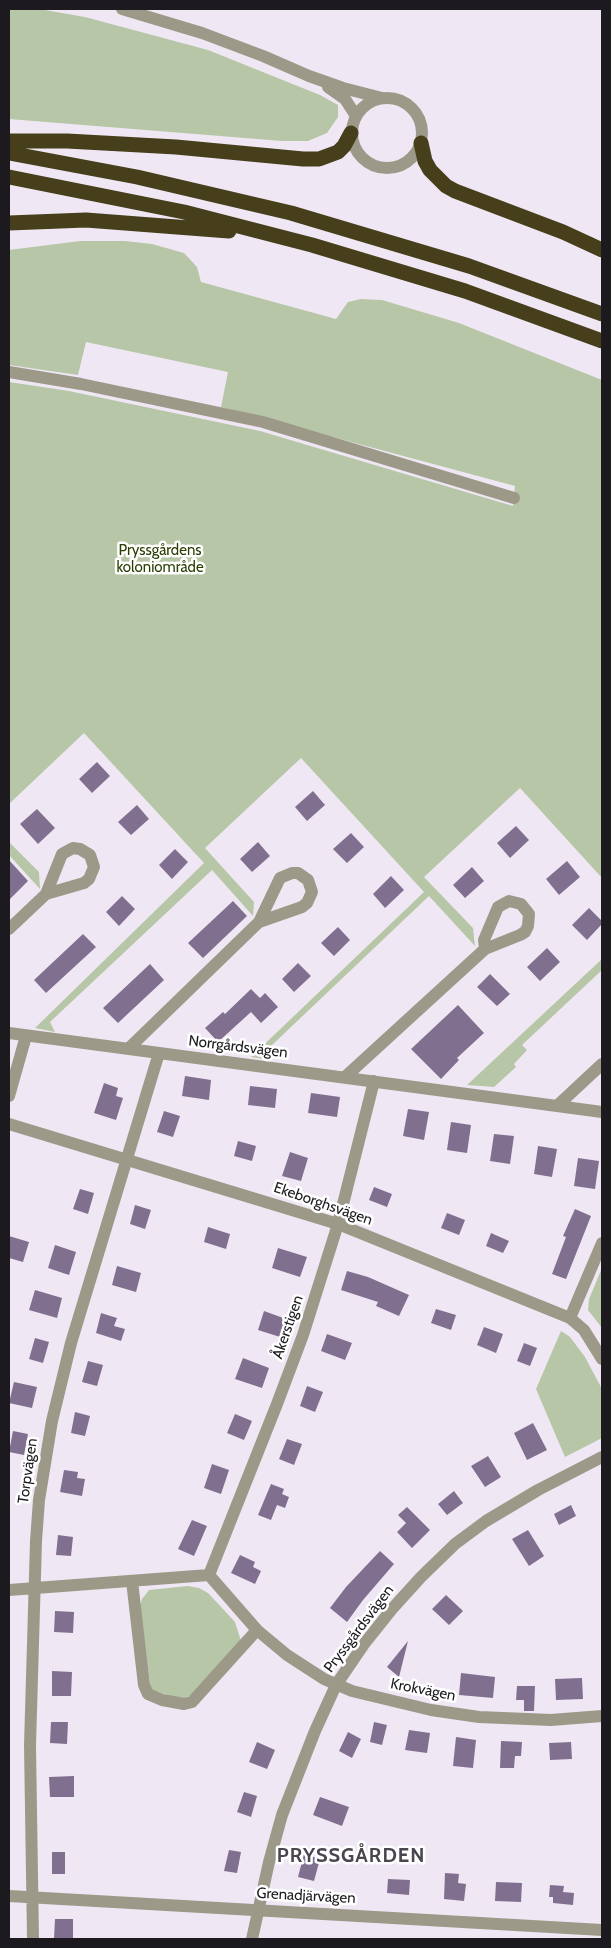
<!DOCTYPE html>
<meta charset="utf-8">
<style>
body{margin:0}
#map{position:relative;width:611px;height:1948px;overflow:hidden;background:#efe8f4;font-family:Cabin,sans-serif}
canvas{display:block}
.frame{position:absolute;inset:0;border:10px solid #1c1a1e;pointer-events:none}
</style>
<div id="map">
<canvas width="611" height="1948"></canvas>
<div class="frame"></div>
</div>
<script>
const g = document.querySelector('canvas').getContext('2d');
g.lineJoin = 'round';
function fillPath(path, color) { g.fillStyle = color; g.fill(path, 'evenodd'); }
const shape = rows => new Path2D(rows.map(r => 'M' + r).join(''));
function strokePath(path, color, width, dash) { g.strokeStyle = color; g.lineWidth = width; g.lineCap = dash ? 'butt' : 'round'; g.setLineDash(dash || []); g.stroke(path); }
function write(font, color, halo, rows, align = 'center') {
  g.font = font + ' Cabin,sans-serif'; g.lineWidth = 5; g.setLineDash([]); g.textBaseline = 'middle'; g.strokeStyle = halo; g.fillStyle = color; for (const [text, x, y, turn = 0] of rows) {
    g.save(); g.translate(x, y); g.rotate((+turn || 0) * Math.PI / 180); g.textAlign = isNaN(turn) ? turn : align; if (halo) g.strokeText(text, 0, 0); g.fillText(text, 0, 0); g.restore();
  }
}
const green = shape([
 [9,9,39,9,85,17,208,50,320,95,338,105,338,117,327,133,308,141,282,141,9,119],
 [80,241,125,241,152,244,184,253,197,267,201,282,336,319,348,302,361,299,382,300,459,323,602,380,602,878,520,788,424,877,473,928,475,946,429,896,271,1046,272,1060,251,1057,424,892,301,758,205,848,254,902,253,916,212,870,50,1022,55,1032,35,1028,204,863,84,733,9,804,9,382,69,391,260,431,513,506,515,486,221,407,228,372,86,342,78,375,9,365,9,250],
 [9,842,39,872,40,889,9,855],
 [602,959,602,970,522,1045,527,1050,514,1064,516,1067,494,1087,467,1085],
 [602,1268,602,1328,588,1310,589,1299],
 [561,1331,570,1337,585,1357,602,1389,602,1438,565,1457,536,1389],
 [188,1586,199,1588,208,1593,235,1622,241,1641,194,1694,185,1698,177,1698,151,1690,140,1607,142,1599,149,1590]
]);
const building = shape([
 [97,762,110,776,92,793,79,779],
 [313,791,325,805,307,821,295,807],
 [137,805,149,819,131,835,118,822],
 [37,809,55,828,38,844,20,824],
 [516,826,529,840,510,858,497,843],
 [351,833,364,847,347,863,333,849],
 [258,842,270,856,252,872,240,859],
 [175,849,188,862,172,879,159,865],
 [9,860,28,881,9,900],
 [567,861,580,877,559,895,546,879],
 [472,867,484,881,465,898,453,885],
 [391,876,404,890,385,908,373,894],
 [122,896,135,909,119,926,106,912],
 [233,901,247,916,203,958,188,943],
 [589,908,602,921,602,924,587,940,572,925],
 [338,927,350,940,334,956,321,943],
 [83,934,96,947,46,993,34,980],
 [547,948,560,962,540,981,527,967],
 [298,963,311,976,294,992,282,979],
 [150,964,164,980,118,1023,103,1008],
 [490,974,510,994,497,1006,477,987],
 [251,989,260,998,265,993,278,1007,261,1023,251,1012,218,1042,205,1028,223,1012,225,1014],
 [458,1005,484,1033,457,1058,459,1060,441,1079,411,1049],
 [185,1076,211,1080,209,1100,182,1096],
 [104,1083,118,1088,116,1096,123,1098,116,1120,94,1113],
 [250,1086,277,1089,275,1108,248,1105],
 [311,1093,340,1097,337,1117,308,1113],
 [408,1109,429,1112,424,1140,403,1136],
 [164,1111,180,1116,173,1137,157,1132],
 [451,1122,471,1125,467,1153,447,1150],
 [494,1134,514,1136,510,1164,490,1161],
 [238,1141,256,1146,252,1161,234,1156],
 [538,1146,557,1149,552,1177,534,1174],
 [290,1152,308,1158,301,1181,282,1176],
 [578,1158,599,1161,595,1189,574,1186],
 [374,1187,392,1194,387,1207,369,1200],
 [80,1189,94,1193,88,1214,73,1209],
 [135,1205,151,1210,145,1229,130,1224],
 [575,1209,591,1216,566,1279,552,1274,566,1237,563,1236],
 [447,1213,465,1220,459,1235,441,1228],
 [208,1227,230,1234,226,1249,204,1242],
 [491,1233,509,1241,503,1253,486,1246],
 [9,1236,29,1242,23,1262,9,1258],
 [55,1245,76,1252,69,1275,48,1268],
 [278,1248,307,1257,300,1277,272,1268],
 [117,1266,141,1273,136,1292,112,1285],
 [347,1271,368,1277,409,1295,399,1316,376,1306,378,1302,341,1290],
 [35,1290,62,1298,57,1318,29,1310],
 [436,1309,456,1315,451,1330,431,1323],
 [264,1311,286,1319,280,1337,258,1330],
 [101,1313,117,1318,114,1326,125,1329,121,1341,96,1333],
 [484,1327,503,1334,496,1353,477,1345],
 [327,1334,352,1343,345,1360,321,1351],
 [35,1338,49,1342,43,1363,29,1359],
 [524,1343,537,1348,530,1366,517,1361],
 [243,1358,269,1368,262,1388,235,1379],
 [88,1361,103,1365,97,1386,82,1382],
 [14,1382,37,1387,32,1408,9,1403],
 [307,1386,323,1392,315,1412,300,1406],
 [75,1412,90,1416,85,1436,71,1433],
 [235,1414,252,1421,244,1440,227,1433],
 [533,1423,547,1450,527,1460,514,1433],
 [13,1431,28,1434,24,1455,9,1452],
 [287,1439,302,1444,294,1465,279,1459],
 [488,1456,501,1477,485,1487,471,1466],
 [212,1464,229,1470,221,1494,204,1488],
 [64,1470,78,1472,77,1478,85,1479,82,1496,60,1492],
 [271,1484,284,1489,282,1494,289,1497,285,1508,277,1505,271,1520,258,1515],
 [454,1491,463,1503,447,1515,438,1504],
 [571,1505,576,1516,559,1525,554,1514],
 [407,1507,430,1530,412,1548,397,1532,406,1523,398,1515],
 [192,1520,207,1526,194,1556,178,1549],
 [528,1530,544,1556,529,1566,512,1539],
 [58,1535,73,1537,71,1556,56,1555],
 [380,1551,394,1564,363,1600,347,1622,330,1608,346,1587],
 [240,1555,255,1562,253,1567,261,1571,255,1584,231,1573],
 [446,1595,463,1611,449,1625,432,1609],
 [55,1611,74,1612,73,1633,54,1632],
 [408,1641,399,1677,387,1667],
 [52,1671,72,1672,71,1696,52,1696],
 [461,1673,495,1677,493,1698,459,1695],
 [582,1678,583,1699,556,1700,555,1679],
 [517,1686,535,1686,534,1711,524,1711,524,1700,516,1700],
 [51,1722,68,1722,67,1744,50,1743],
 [374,1722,387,1725,382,1745,370,1742],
 [409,1730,430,1733,427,1753,405,1750],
 [348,1732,361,1739,352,1758,339,1751],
 [456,1737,476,1740,473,1768,453,1766],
 [501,1741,522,1742,521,1756,515,1756,514,1768,500,1768],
 [257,1742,275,1750,267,1769,249,1762],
 [571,1742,572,1759,550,1760,549,1743],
 [74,1776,74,1797,50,1797,49,1777],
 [244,1792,257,1796,251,1817,237,1812],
 [320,1797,349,1807,342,1826,313,1815],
 [229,1850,241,1852,237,1873,224,1871],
 [52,1852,65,1852,65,1874,52,1874],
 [304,1854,320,1859,314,1881,298,1877],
 [445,1873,459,1874,458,1883,466,1884,464,1901,444,1899],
 [388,1879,410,1880,409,1895,387,1893],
 [496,1882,522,1883,521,1902,495,1901],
 [550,1885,564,1886,563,1892,574,1893,573,1905,553,1903,553,1897,549,1897],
 [55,1919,73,1919,73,1939,54,1939]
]);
const minor = shape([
 [122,9,202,33,263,56,309,76,343,88,382,98],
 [328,87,345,99,356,116],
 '352 133a35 35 0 1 1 70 0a35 35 0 1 1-70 0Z',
 [9,372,81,384,263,422,514,498],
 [9,929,46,894,62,854,73,848,80,849,90,855,94,867,89,879,84,883,46,894],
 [9,1033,602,1112],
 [128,1049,259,922,302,907,307,903,312,892,308,880,298,873,292,873,280,878,259,922],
 [345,1077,485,949,520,935,525,932,528,926,529,914,521,904,509,901,498,907,484,940,485,949],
 [9,1096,26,1036],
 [557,1106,602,1064],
 [9,1124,338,1224,570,1318,584,1330,602,1359],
 [570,1318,602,1243],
 [209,1575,277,1404,303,1335,338,1224,374,1081],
 [209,1575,257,1630,287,1655,324,1679,352,1691,431,1710,479,1717,551,1720,602,1716],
 [132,1581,144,1685,148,1694,162,1700,184,1704,192,1702,257,1630],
 [9,1590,209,1575],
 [9,1896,602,1930],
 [33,1939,30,1745,36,1541,39,1500,52,1421,71,1343,159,1053],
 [252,1939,269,1862,282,1815,315,1731,336,1685,364,1644,392,1609,421,1577,455,1544,486,1521,538,1490,602,1457]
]);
const highway = shape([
 [9,141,67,141,176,147,303,159,319,159,338,152,344,146,351,133],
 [421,143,425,161,430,170,446,186,455,191,563,232,602,250],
 [9,153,137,177,291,213,469,266,602,314],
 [9,177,184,212,312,245,465,291,602,341],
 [9,223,86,220,229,231]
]);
const parkNames = [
 ["Pryssgårdens",160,551],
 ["koloniområde",160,568]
];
const streetNames = [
 ["Norrgårdsvägen",238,1047,7],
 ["Ekeborghsvägen",323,1204,19],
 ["Åkerstigen",288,1327,-71],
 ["Torpvägen",28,1471,-82],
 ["Pryssgårdsvägen",359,1629,-53],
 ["Krokvägen",423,1690,11],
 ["Grenadjärvägen",306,1896,3]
];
const districtNames = [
 ["PRYSSGÅRDEN",351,1856]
];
fillPath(green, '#b7c6a6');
fillPath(building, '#816f90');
strokePath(minor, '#9d9989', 12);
strokePath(highway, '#473f1b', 15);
write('15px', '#2a3e03', '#fff', parkNames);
write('15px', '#1c1a1e', '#fff', streetNames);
g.letterSpacing = '1px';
write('bold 20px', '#4a454f', '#fff', districtNames);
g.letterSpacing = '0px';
</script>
